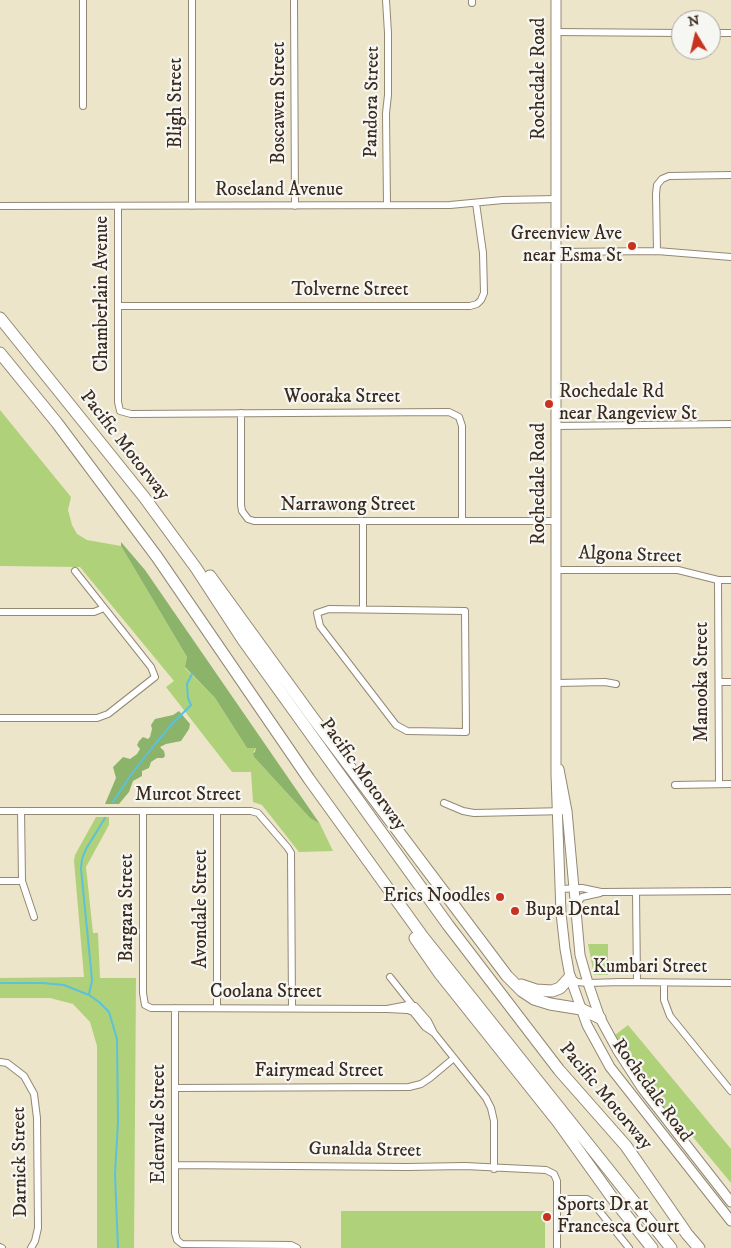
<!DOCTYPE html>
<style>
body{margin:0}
#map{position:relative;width:731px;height:1248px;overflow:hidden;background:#ece5ca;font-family:"IM FELL DW Pica",serif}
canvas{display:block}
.north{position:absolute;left:671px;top:10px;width:50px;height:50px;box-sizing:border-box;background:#f6f6f2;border:1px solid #aba49d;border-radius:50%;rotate:351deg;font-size:14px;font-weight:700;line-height:20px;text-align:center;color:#3b2a1e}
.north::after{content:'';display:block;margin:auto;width:18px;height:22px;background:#c8321e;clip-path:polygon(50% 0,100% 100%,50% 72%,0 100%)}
</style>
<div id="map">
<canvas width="731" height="1248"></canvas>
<div class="north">N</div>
</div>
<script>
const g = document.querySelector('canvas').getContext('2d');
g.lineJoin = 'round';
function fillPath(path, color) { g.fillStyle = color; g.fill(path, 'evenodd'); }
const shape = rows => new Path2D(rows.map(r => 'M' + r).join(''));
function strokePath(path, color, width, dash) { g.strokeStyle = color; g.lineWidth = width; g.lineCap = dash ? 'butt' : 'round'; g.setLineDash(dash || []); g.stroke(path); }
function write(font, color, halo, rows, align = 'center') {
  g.font = font + ' "IM FELL DW Pica",serif'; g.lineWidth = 4.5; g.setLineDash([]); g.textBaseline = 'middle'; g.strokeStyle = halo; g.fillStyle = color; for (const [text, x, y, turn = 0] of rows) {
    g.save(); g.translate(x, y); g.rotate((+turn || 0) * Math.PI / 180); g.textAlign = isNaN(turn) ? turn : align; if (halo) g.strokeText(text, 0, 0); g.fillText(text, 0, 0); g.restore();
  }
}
const green = shape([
 [0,410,71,497,68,510,72,525,77,534,87,540,121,546,187,657,185,668,215,698,247,748,256,748,253,753,254,757,310,818,320,824,333,851,299,852,262,805,253,802,251,772,232,772,166,687,174,681,80,567,0,566],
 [96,817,109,817,109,825,86,867,93,933,98,933,100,978,136,978,134,1248,97,1248,97,1046,90,1022,73,1004,50,998,0,998,0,978,84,977,74,861,75,855],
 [588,944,608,944,608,975,594,975],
 [628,1025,731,1149,731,1183,683,1125,679,1127,638,1073,615,1035],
 [341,1211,545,1211,545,1248,341,1248]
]);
const forest = shape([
 [121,542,145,570,320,824,310,818,254,757,253,753,255,752,256,748,247,748,215,698,185,667,187,657,121,546],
 [179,711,190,724,189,729,181,741,166,744,160,747,164,751,165,756,163,758,157,758,151,762,149,768,142,771,142,776,133,781,129,792,119,804,105,804,116,778,113,767,123,757,130,759,137,754,140,749,137,745,139,741,143,737,148,739,150,737,152,729,151,725,155,719,173,715]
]);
const stream = shape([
 [113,802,130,776,155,744,171,725,191,705,188,698,187,684,192,674],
 [0,983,43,983,64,985,89,995,99,1002,109,1012,117,1039,118,1122,115,1174,118,1248],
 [89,994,92,981,91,969,81,869,82,859,86,849,105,818]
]);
const minor = shape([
 [83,0,83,106],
 [192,0,192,206],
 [294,0,295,206],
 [386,0,388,33,388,95,386,113,387,205],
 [472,3,472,0],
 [556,32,681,33],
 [711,33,731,33],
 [0,206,450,205,503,200,557,199],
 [118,206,118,402,120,411,131,414,449,412,459,417,462,426,462,521],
 [657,251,656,194,657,185,662,179,669,176,731,175],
 [557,252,657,251,731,257],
 [118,306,470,306,477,304,481,300,484,293,483,253,476,203],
 [241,413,241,505,242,511,248,519,254,521,556,521],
 [556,426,731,424],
 [363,521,363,609],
 [556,570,678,570,718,580,731,580],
 [718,580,719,784],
 [329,609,465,611,466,732,407,731,396,725,320,626,317,613,329,609],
 [0,612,94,612,104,608],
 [719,682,731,682],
 [557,683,605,682,616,684],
 [0,718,97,718,108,714,155,677,151,667,75,571],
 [675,785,731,784],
 [444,803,463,811,474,813,567,811],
 [0,811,251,811,258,813,288,848,291,853,292,1008],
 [21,811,22,881,34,917],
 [143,811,143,993,145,1005,151,1008,387,1009,408,1010,413,1012,425,1027,434,1033,428,1021,415,1006,408,1005,387,1009],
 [0,881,22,881],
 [560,889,582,888,601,892,731,891],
 [636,892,637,982],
 [575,906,582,897,600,893],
 [390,977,413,1006,413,1007],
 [570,977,577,982,588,983,621,982,731,983],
 [664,983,664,1000,670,1016,731,1091],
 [175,1008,175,1233,177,1240,182,1244,291,1245,297,1248],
 [217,1008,217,811],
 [434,1033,486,1098,491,1108,494,1121,494,1169],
 [0,1062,7,1063,24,1076,34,1094,37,1118,38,1228,35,1241,31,1248],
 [175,1088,409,1087,421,1084,430,1078,454,1058],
 [175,1165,407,1167,465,1166,546,1170,554,1174,557,1181,557,1248],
 [557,1199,587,1199,593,1203,629,1248],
 [0,1247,2,1248]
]);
const secondary = shape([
 [556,0,556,774,561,913,565,949,570,977,587,1025,610,1067,731,1221],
 [559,769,567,811,580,955,588,983,600,1018,618,1051,642,1088,731,1202]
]);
const motorway = shape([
 [0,318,144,497,196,568,243,640,448,925,559,1070,626,1146,687,1234,699,1248],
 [0,353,57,423,157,557,309,779,423,937,671,1248],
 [210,576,313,718,507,976,522,991,534,999,550,1004,581,1009,600,1018],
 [415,938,440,974,558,1122,611,1196,652,1248],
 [521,985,536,990,552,991,560,988,570,977]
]);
const markers = [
 [632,246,5,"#c8321e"],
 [549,404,5,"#c8321e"],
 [500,897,5,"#c8321e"],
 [515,911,5,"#c8321e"],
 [547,1217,5,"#c8321e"]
];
const streetNames = [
 ["Rochedale Road",540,79,-90],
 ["Pandora Street",373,102,-89],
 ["Bligh Street",177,103,-90],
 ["Boscawen Street",280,103,-90],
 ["Roseland Avenue",279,191],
 ["Tolverne Street",350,291],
 ["Chamberlain Avenue",103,294,-90],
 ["Wooraka Street",342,398],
 ["Pacific Motorway",124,446,52],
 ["Rochedale Road",540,484,-90],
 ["Narrawong Street",348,506],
 ["Algona Street",630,556,2],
 ["Manooka Street",703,682,-90],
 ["Pacific Motorway",362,775,54],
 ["Murcot Street",188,796],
 ["Bargara Street",128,908,-90],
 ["Avondale Street",202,909,-90],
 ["Kumbari Street",650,968],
 ["Coolana Street",266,993],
 ["Fairymead Street",319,1072],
 ["Rochedale Road",651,1091,54],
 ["Pacific Motorway",605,1097,50],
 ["Edenvale Street",160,1124,-90],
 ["Gunalda Street",365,1151,1],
 ["Darnick Street",21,1162,-91]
];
const poiNames = [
 ["Greenview Ave",622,235,"right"],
 ["near Esma St",622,257,"right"],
 ["Rochedale Rd",559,393],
 ["near Rangeview St",559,415],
 ["Erics Noodles",490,897,"right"],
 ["Bupa Dental",525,911],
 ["Sports Dr at",557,1206],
 ["Francesca Court",557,1228]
];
fillPath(green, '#afd179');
fillPath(forest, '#8bb369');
strokePath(stream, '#5dc1db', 2);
strokePath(minor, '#948874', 8);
strokePath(secondary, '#948874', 11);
strokePath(motorway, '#948874', 13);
strokePath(minor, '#fff', 6);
strokePath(secondary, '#fff', 9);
strokePath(motorway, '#fff', 11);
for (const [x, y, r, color] of markers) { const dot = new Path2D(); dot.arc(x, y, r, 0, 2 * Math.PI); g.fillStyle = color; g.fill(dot); strokePath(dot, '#f6f6f2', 2); }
write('19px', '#3b2a1e', '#f6f6f2', streetNames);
write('19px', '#3b2a1e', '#f6f6f2', poiNames, 'left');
</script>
